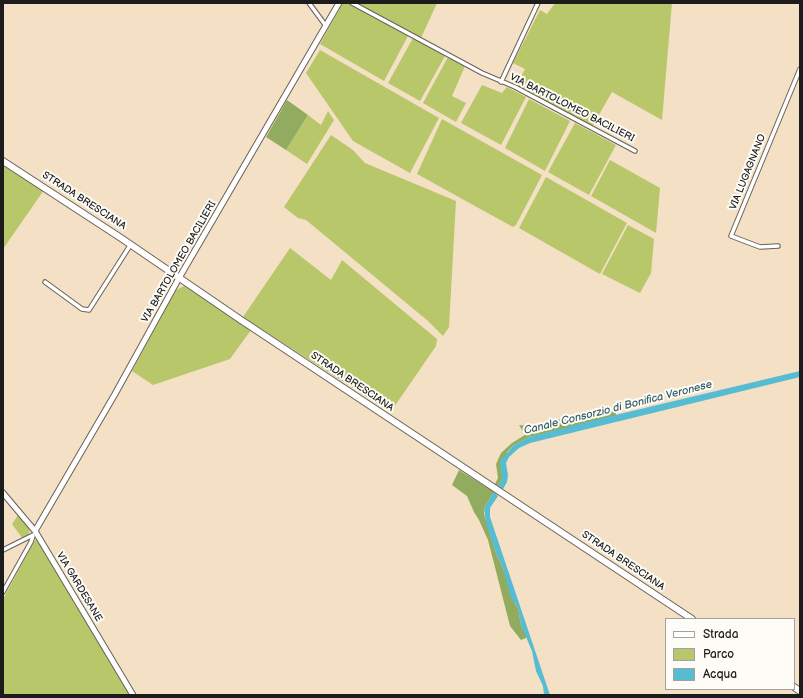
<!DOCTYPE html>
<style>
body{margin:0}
#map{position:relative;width:803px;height:698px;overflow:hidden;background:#f4e0c4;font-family:"Balsamiq Sans",sans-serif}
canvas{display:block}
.frame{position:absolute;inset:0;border:4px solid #1c1c1c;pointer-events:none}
.legend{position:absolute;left:665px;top:618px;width:130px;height:72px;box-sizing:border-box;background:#fdfcf7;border:1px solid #a3a29f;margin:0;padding:5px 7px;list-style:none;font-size:12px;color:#1c1c1c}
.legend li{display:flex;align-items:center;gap:8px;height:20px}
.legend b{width:20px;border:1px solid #a3a29f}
</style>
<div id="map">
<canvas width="803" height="698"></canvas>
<div class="frame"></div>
<ul class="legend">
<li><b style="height:5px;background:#fff"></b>Strada</li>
<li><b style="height:11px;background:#b7c76a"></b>Parco</li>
<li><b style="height:11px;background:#55bcd3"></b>Acqua</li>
</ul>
</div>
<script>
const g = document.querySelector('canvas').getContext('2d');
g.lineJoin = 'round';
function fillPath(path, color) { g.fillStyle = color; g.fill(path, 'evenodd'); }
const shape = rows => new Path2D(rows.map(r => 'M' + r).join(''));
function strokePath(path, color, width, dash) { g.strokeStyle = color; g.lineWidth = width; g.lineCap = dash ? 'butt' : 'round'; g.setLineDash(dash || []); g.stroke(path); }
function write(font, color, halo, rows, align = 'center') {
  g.font = font + ' "Balsamiq Sans",sans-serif'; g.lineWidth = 4; g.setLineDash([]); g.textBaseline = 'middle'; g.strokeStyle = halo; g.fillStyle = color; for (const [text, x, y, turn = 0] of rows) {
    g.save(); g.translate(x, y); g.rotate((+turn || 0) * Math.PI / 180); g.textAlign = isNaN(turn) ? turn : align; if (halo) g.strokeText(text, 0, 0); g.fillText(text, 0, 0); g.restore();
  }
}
const green = shape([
 [343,3,347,3,408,36,384,81,320,44],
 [357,3,372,4,437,3,421,38],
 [555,3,672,3,662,120,612,92,592,127,515,87,525,69,513,63,540,10,547,14],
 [413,38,445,56,420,101,388,83],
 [320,50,439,118,410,173,353,141,306,73],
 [448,57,465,66,452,96,466,103,456,122,423,103],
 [482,85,502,93,507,87,526,97,501,145,461,123],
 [529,99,570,121,545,171,505,148],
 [328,111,334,120,307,164,286,150,308,115,321,125],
 [442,119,542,175,516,225,513,227,417,174],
 [575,123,616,145,589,195,548,172],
 [331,135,353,150,365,163,456,201,449,327,443,336,428,321,329,239,306,220,298,218,284,207],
 [610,160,660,188,656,233,591,196],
 [3,164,44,190,3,249],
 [546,177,627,223,600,274,519,228],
 [628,225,654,239,651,273,640,293,602,274],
 [290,248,331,280,342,260,437,339,436,346,392,410,387,410,243,317],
 [184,286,189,288,251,330,230,359,153,385,132,371,176,290],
 [18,515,30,530,28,536,23,539,12,524],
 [35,540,37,540,130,695,3,695,3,599]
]);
const forest = shape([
 [287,100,308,115,286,150,266,137],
 [611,409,616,410,616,416,529,437,514,445,507,452,502,480,498,486,495,484,498,478,496,464,501,453,512,443,525,435,519,425,531,426,569,417,577,420,584,416],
 [459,470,494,492,484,508,484,514,496,553,503,568,515,604,518,608,521,625,526,635,526,638,521,640,510,626,488,540,479,520,474,512,467,496,452,485]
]);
const water = shape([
 [800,371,800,377,530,443,519,448,509,457,506,463,508,475,507,482,503,489,498,486,502,480,500,461,514,445,529,437,607,417],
 [494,492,498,496,490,508,490,517,550,695,544,695,543,686,536,671,532,651,521,625,518,608,511,598,503,568,496,553,486,523,484,508]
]);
const street = shape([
 [309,3,326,26],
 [352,3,482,73,515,87,635,151],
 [501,82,538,3],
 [778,246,760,247,731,236,800,69],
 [45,282,82,309,89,310,131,244],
 [3,550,33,535],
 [3,592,31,542,33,536]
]);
const secondary = shape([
 [3,493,35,531,133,695],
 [35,531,115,394,179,278,339,3]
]);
const primary = shape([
 [3,161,121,238,241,320,692,619],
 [794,687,800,691]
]);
const streetNames = [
 ["VIA BARTOLOMEO BACILIERI",572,108,27],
 ["VIA LUGAGNANO",748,172,-68],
 ["STRADA BRESCIANA",84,201,33],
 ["VIA BARTOLOMEO BACILIERI",179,262,-60],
 ["STRADA BRESCIANA",352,382,34],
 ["STRADA BRESCIANA",623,561,34],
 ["VIA GARDESANE",79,587,59]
];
const waterNames = [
 ["Canale Consorzio di Bonifica Veronese",618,408,-14]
];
fillPath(green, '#b7c76a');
fillPath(forest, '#91ac5e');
fillPath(water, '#55bcd3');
strokePath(street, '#686157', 5.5);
strokePath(secondary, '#686157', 7);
strokePath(primary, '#686157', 8);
strokePath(street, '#fff', 3.5);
strokePath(secondary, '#fff', 5);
strokePath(primary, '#fff', 6);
write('10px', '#1c1c1c', '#fdfcf7', streetNames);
write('italic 11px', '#335c65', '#fdfcf7', waterNames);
</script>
